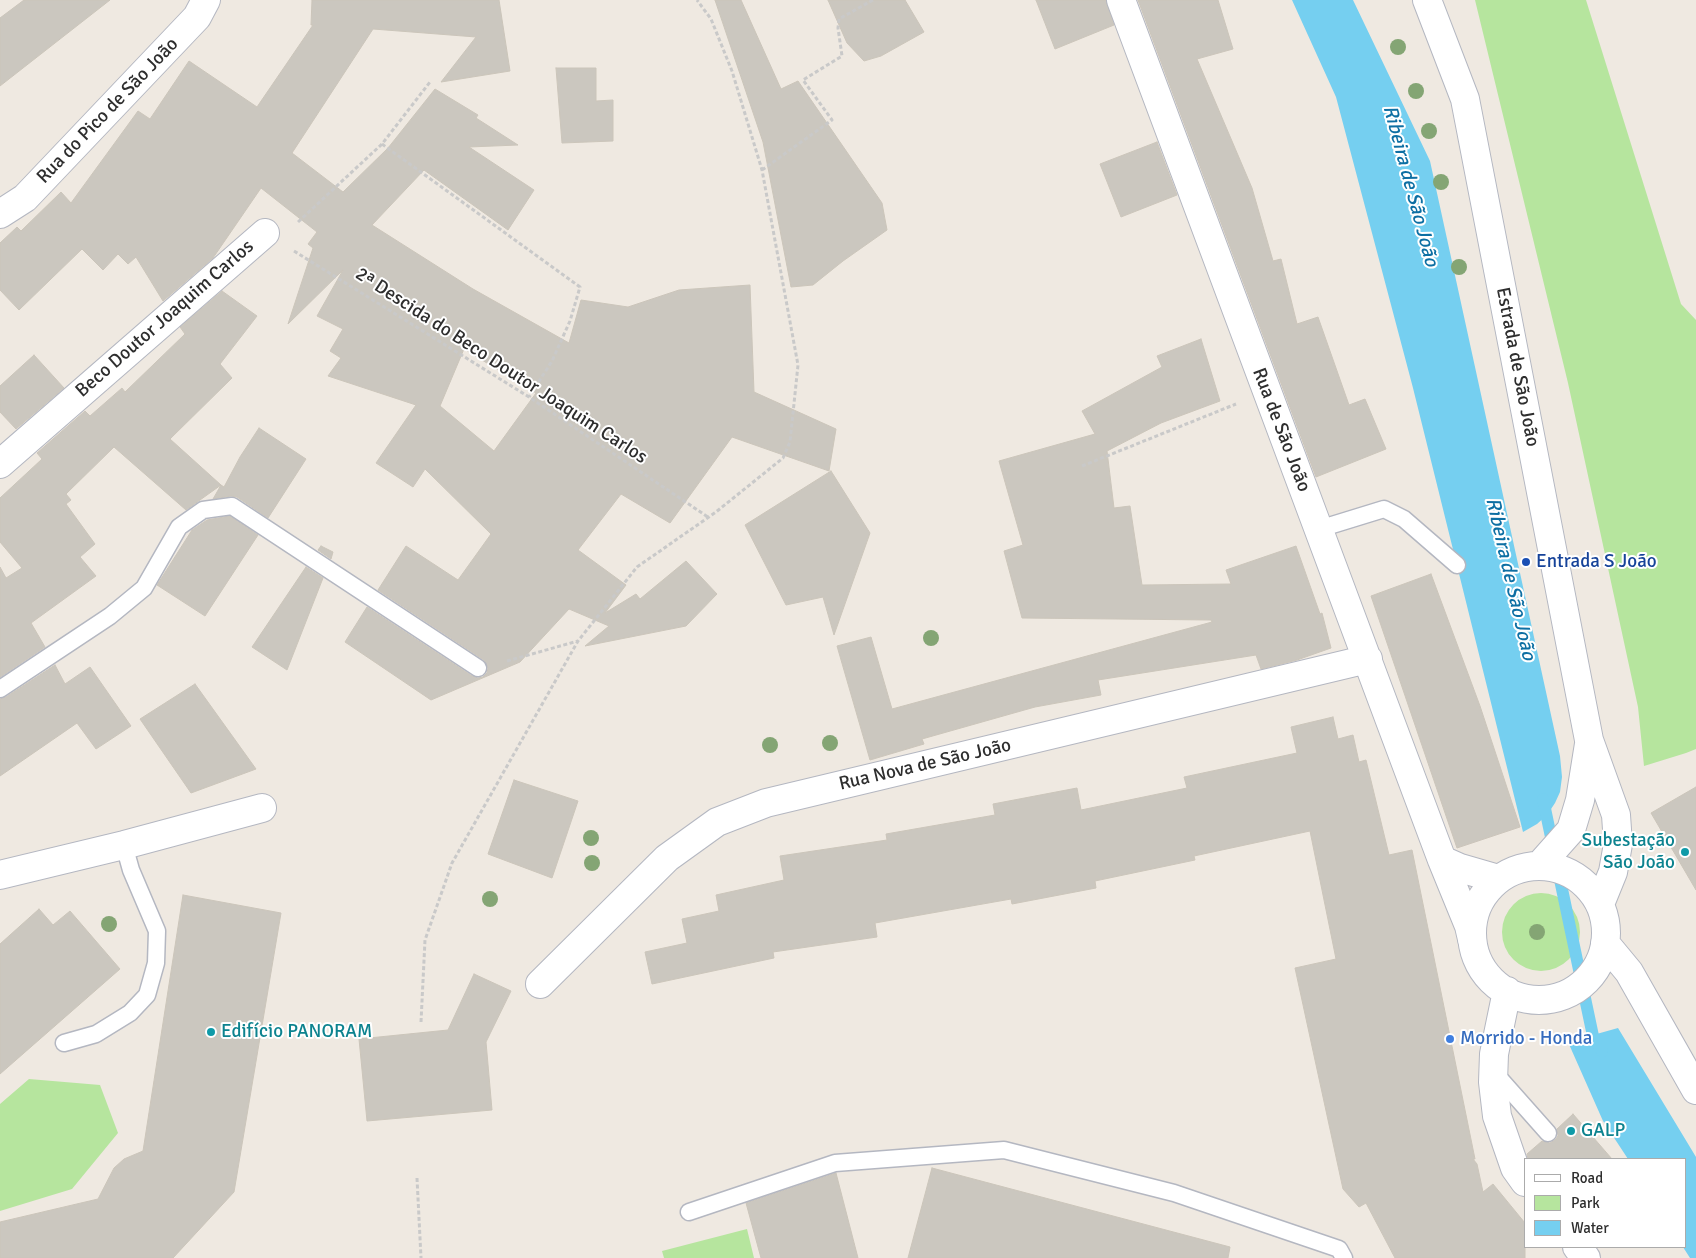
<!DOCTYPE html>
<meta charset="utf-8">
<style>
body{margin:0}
#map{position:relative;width:1696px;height:1258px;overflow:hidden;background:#efe9e1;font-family:Signika,sans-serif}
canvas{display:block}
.legend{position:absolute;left:1524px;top:1158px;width:162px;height:90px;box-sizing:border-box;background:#fff;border:1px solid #ababab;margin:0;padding:6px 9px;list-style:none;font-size:15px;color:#2e2e2e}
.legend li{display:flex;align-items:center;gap:10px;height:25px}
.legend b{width:25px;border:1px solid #ababab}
</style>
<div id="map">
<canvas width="1696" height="1258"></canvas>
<ul class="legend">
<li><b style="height:6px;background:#fff"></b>Road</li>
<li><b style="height:14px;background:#b6e59e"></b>Park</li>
<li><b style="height:14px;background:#75cff0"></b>Water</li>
</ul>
</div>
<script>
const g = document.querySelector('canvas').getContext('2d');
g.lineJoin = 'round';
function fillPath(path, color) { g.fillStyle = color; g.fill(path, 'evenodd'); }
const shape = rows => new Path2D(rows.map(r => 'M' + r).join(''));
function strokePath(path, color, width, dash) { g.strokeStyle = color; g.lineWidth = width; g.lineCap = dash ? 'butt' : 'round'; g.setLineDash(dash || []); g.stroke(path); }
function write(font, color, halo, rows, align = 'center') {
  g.font = font + ' Signika,sans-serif'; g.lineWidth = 4; g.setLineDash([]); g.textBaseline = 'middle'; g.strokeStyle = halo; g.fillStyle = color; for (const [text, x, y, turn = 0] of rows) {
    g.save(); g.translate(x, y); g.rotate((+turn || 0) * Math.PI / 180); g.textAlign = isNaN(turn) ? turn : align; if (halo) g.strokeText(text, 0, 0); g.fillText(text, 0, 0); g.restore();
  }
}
const green = shape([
 [1475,0,1586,0,1681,304,1696,320,1696,749,1686,753,1644,766,1638,707,1568,383],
 '1502 932a39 39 0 1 1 78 0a39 39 0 1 1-78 0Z',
 [29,1079,100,1085,118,1133,72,1189,0,1211,0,1104],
 [747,1229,754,1258,664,1258,662,1251]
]);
const water = shape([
 [1292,0,1353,0,1430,161,1560,756,1562,777,1560,792,1555,803,1547,815,1537,824,1523,832,1413,388,1336,97],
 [1618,1028,1696,1157,1696,1258,1690,1258,1683,1247,1685,1247,1685,1159,1628,1159,1603,1121,1568,1042]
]);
const stream = shape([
 [1543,799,1593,1036,1602,1051]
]);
const building = shape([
 [24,0,110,0,0,86,0,18,24,0],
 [312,0,499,0,510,71,441,82,476,37,373,29,292,153,343,192,388,148,435,89,478,115,476,118,518,145,469,147,534,190,508,230,424,170,372,225,473,289,569,343,581,300,628,307,679,290,750,285,754,392,836,429,829,471,732,437,670,523,621,494,578,550,626,585,605,613,636,594,640,599,686,561,717,594,686,626,585,646,609,626,569,609,520,662,431,700,345,642,367,607,472,676,478,678,483,677,487,673,488,668,484,660,378,590,406,546,458,580,491,534,425,469,413,487,376,463,416,405,328,376,341,358,330,351,343,329,317,316,343,270,288,324,313,248,308,244,317,232,261,188,213,258,163,301,136,257,128,264,118,254,103,270,82,249,19,310,0,290,0,243,17,227,21,231,61,192,71,203,138,111,150,119,189,61,257,107,313,25,311,25,312,0],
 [464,349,536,393,494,451,440,406,464,349],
 [715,0,741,0,781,89,798,81,882,203,887,230,843,261,813,285,791,287,763,142,715,0],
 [828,0,905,0,924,32,881,56,864,61,847,43,828,0],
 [1036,0,1106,0,1114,25,1055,49,1036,0],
 [1138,0,1218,0,1233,49,1197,59,1252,188,1273,261,1281,259,1297,324,1318,317,1349,405,1365,399,1386,449,1316,477,1138,0],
 [556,68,596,68,596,101,613,100,613,141,562,143,556,68],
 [1157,142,1177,195,1121,217,1100,164,1157,142],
 [222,291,257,316,220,364,232,378,170,439,221,485,186,510,114,447,66,494,71,500,66,504,95,544,80,557,96,576,31,623,45,647,0,677,0,567,6,578,22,568,0,542,0,498,42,459,37,453,85,411,90,416,122,388,125,392,185,334,180,327,222,291],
 [1201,339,1220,401,1161,423,1107,451,1114,508,1130,506,1142,585,1231,584,1226,570,1296,546,1320,614,1322,613,1331,648,1297,660,1261,669,1256,655,1098,680,1101,695,1035,707,922,739,924,744,870,760,837,646,871,637,892,709,1212,622,1211,620,1022,618,1004,551,1023,545,999,461,1095,434,1082,411,1162,367,1157,356,1201,339],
 [34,355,64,388,16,429,0,412,0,386,34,355],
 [259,428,306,459,268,518,237,497,231,496,213,499,221,485,224,487,240,457,259,428],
 [831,471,870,533,834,635,823,597,786,605,745,525,831,471],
 [230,516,258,535,205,616,157,585,192,530,207,520,230,516],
 [321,546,333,552,331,559,318,550,321,546],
 [306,567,323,578,287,670,252,647,306,567],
 [1431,574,1480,706,1520,827,1457,848,1371,596,1431,574],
 [55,665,65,684,90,667,131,726,96,749,77,723,0,776,0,699,6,697,55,665],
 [195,684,256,769,191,793,140,719,195,684],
 [1333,717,1338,739,1353,735,1359,762,1366,760,1389,855,1412,850,1475,1159,1473,1159,1477,1164,1483,1192,1493,1184,1525,1223,1525,1258,1395,1258,1366,1203,1359,1207,1343,1189,1295,968,1336,959,1310,831,1194,856,1195,860,1095,881,1096,888,1012,904,1011,899,875,923,877,937,773,952,774,958,652,984,645,952,687,943,682,919,719,911,716,895,784,880,780,856,887,840,886,834,995,815,993,804,1077,788,1081,810,1187,788,1184,777,1297,753,1291,727,1333,717],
 [514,780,578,801,552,878,488,854,514,780],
 [1696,787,1696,890,1651,813,1696,787],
 [183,895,281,913,234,1192,173,1258,0,1258,0,1222,98,1199,114,1168,124,1159,143,1151,183,895],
 [39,909,53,925,70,911,120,969,0,1074,0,944,39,909],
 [474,974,511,991,486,1042,492,1110,367,1121,359,1039,448,1030,474,974],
 [1573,1114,1612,1159,1528,1159,1527,1154,1542,1141,1550,1143,1555,1140,1558,1136,1557,1129,1573,1114],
 [932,1168,1230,1247,1228,1258,908,1258,932,1168],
 [836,1173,858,1258,761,1258,746,1203,836,1173]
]);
const path = shape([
 [382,144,580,287,570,321,552,361,529,397],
 [762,170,832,120,803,80,842,56,838,28,839,19,873,0],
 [298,222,382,144,430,82],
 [294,251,529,397,708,517],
 [1082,466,1236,404],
 [507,661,578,641],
 [421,1022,425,940,452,863,578,641,637,567,716,512,783,458,790,442,798,365,762,170,732,71,711,19,697,0],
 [417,1178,421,1258]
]);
const lane = shape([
 [1319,529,1384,509,1404,519,1457,565],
 [0,689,110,616,144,588,179,527,203,510,232,506,478,668],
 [64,1043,96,1034,130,1013,147,995,156,963,157,931,131,870,124,845],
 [1493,1071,1548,1133],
 [689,1212,835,1163,1004,1150,1174,1193,1339,1249,1344,1258]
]);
const street = shape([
 [1121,0,1442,860,1469,926,1472,939],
 [0,214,25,198,197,17,206,0],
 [0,464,265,233],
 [1442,860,1460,868,1498,879],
 [0,875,124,845,262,808],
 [540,984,667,858,717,822,766,803,1368,659]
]);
const secondary = shape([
 [1427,0,1465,99,1589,740,1616,815,1618,844,1613,872,1600,904],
 [1539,866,1571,830,1580,800,1589,744],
 '1472 933a67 67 0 1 1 134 0a67 67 0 1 1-134 0Z',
 [1605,943,1629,972,1696,1090],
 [1507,991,1494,1054,1493,1082,1497,1116,1515,1168,1525,1182],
 [1577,1247,1586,1258]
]);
const trees = [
 [1398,47],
 [1416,91],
 [1429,131],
 [1441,182],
 [1459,267],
 [931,638],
 [830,743],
 [770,745],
 [591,838],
 [592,863],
 [490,899],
 [109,924],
 [1537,932]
];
const markers = [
 [1526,562,5,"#1a4fb4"],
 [1685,852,5,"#0f9aa8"],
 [211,1032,5,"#0f9aa8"],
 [1450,1039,5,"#3f7fe0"],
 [1571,1131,5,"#0f9aa8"]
];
const streetNames = [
 ["Rua do Pico de São João",108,111,-46],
 ["Beco Doutor Joaquim Carlos",165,319,-41],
 ["2ª Descida do Beco Doutor Joaquim Carlos",501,366,33],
 ["Estrada de São João",1517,367,79],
 ["Rua de São João",1281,430,69],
 ["Rua Nova de São João",925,765,-13]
];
const transitNames = [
 ["Entrada S João",1536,562]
];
const cultureNames = [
 ["Subestação",1675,841,"right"],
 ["São João",1675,863,"right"],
 ["Edifício PANORAM",221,1032],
 ["GALP",1581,1131]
];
const shopNames = [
 ["Morrido - Honda",1460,1039]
];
const waterNames = [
 ["Ribeira de São João",1410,186,75],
 ["Ribeira de São João",1510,579,77]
];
fillPath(green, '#b6e59e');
fillPath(water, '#75cff0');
strokePath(stream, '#75cff0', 12);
fillPath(building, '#cbc7bf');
strokePath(building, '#cbc5ba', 1);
strokePath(lane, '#b4b7c1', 19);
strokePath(street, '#b4b7c1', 30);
strokePath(secondary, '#b4b7c1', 30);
strokePath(path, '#c9c9c9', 3, [4, 2.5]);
strokePath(lane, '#fff', 16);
strokePath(street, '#fff', 28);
strokePath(secondary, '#fff', 28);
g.fillStyle = '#84a574';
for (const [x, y] of trees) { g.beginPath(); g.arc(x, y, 8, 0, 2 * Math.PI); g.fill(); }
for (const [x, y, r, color] of markers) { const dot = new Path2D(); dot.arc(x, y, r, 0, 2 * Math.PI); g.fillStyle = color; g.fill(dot); strokePath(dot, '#fff', 2); }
write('19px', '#2e2e2e', '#fff', streetNames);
write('19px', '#164399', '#fff', transitNames, 'left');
write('19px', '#0d838f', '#fff', cultureNames, 'left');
write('19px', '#366cbe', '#fff', shopNames, 'left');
write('italic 20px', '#0d6fa3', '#fff', waterNames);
</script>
